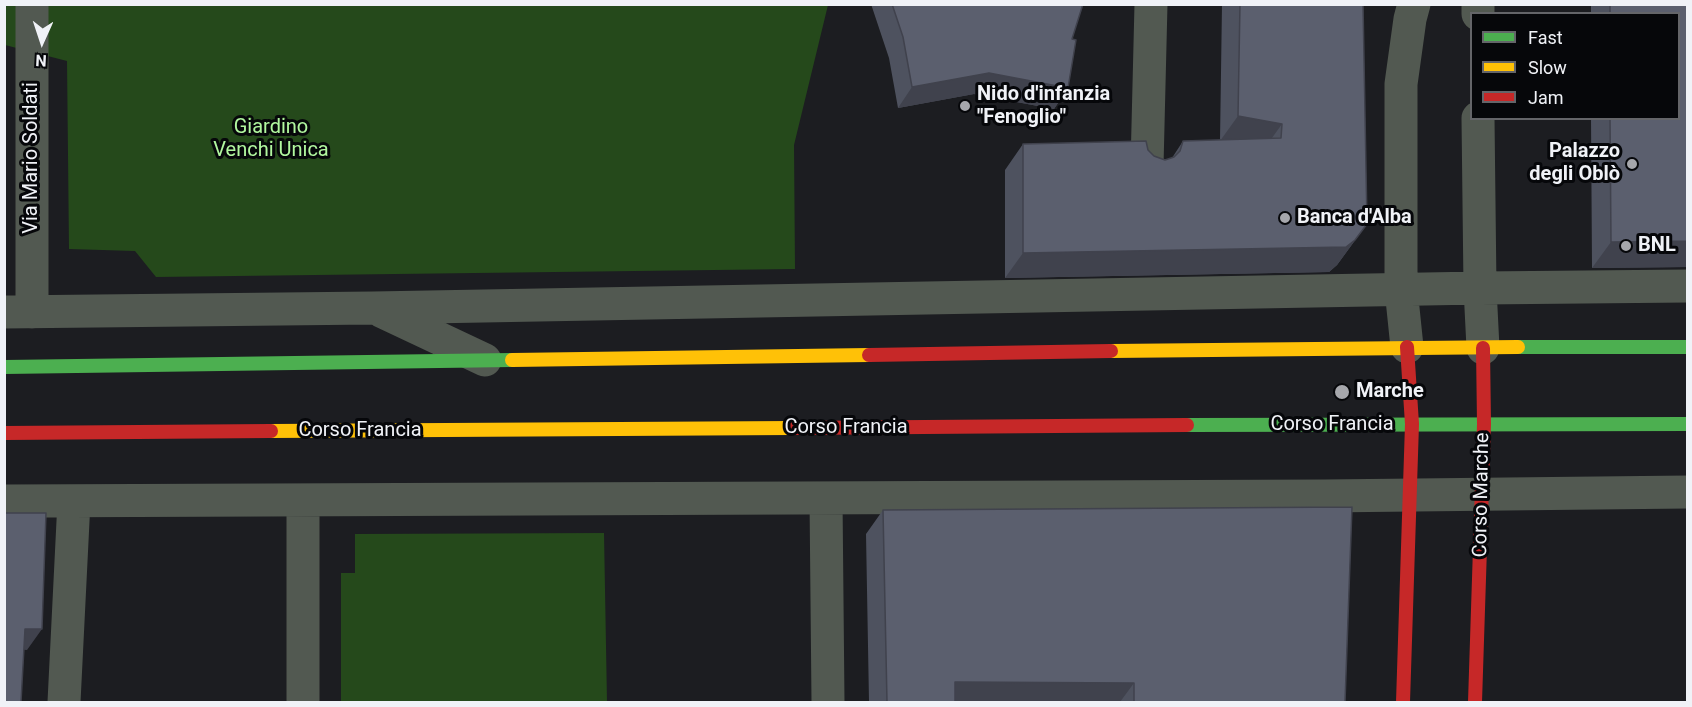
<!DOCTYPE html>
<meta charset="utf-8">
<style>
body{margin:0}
#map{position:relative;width:1692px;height:707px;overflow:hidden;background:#1c1d21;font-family:Roboto,sans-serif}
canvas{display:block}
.frame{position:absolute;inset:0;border:6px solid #f0f2f7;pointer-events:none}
.legend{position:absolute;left:1470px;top:12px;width:210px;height:108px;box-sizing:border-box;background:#06070a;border:2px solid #646569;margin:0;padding:8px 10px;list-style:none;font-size:18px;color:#f0f2f7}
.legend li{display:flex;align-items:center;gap:12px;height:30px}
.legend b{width:30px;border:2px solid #646569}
.north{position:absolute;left:12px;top:12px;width:60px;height:60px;-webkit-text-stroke:4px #06070a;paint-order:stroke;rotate:183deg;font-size:16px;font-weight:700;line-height:24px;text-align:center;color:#f0f2f7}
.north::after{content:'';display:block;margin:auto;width:21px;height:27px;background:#f0f2f7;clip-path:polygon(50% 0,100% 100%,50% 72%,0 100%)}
</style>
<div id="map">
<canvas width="1692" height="707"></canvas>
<div class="frame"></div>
<ul class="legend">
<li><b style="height:8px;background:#4caf50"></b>Fast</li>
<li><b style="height:8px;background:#ffc107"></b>Slow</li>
<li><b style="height:8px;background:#c62828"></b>Jam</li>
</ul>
<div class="north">N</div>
</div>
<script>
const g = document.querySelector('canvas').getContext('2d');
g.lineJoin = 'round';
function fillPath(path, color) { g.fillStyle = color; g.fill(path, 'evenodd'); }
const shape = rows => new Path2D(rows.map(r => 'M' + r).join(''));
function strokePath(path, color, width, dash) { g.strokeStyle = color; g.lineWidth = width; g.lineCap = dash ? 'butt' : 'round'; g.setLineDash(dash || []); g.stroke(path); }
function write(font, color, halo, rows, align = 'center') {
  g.font = font + ' Roboto,sans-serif'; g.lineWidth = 6; g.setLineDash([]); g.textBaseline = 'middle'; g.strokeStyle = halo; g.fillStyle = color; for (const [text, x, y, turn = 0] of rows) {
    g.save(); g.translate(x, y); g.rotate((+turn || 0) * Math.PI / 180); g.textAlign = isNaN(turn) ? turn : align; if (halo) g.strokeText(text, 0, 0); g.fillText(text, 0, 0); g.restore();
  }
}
const green = shape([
 [4,5,828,5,794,145,795,269,156,277,135,251,69,249,67,61,5,45],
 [604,533,607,702,341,702,341,573,355,573,355,534]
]);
const street = shape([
 [32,4,32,312],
 [1478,14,1478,4],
 [1478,118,1480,288,1483,348],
 [1147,166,1151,4],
 [381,311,485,360],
 [4,312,373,308,1480,288,1688,286],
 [1407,347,1401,289,1401,84,1410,19,1414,4],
 [826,498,828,702],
 [303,500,303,702],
 [4,501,1324,496,1688,492],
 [64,702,74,501]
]);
const fast = shape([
 [1518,347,1688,347],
 [4,367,512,360],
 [1187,425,1688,424]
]);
const slow = shape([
 [1111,351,1518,347],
 [512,360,869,355],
 [271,431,793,428]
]);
const jam = shape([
 [869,355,1111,351],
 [793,428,1187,425],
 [4,433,271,431],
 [1403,702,1412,424,1407,347],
 [1475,702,1484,424,1483,348]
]);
const wall = shape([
 [871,4,1083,4,1072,39,1068,88,1054,109,974,94,898,108,889,58],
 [1222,4,1363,4,1367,224,1337,265,1329,272,1005,278,1005,170,1023,144,1148,150,1154,156,1165,160,1172,158,1183,141,1220,140],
 [1591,4,1688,4,1688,267,1592,268,1591,118,1678,118,1678,14,1591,14],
 [883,510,1345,702,869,702,866,534]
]);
const shadedWall = shape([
 [989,73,1068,88,1054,109,974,94,898,108,912,87],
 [1238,116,1282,124,1264,149,1220,141],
 [1367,224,1337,265,1329,272,1005,278,1023,253],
 [1688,241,1688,267,1592,268,1611,242],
 [25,629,42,629,27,650,10,649],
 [955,682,1134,683,1120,702,941,702]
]);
const building = shape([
 [892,4,1083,4,1072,39,1076,40,1068,88,989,73,912,87,903,37,892,4],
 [1240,4,1363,4,1367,224,1355,240,1346,247,1023,253,1023,144,1146,141,1148,150,1154,156,1165,160,1174,157,1180,151,1183,141,1281,138,1282,124,1238,116,1240,4],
 [1610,4,1688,4,1688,241,1611,242,1610,118,1678,118,1678,14,1610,14,1610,4],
 [1352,507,1345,702,1134,702,1134,683,955,682,955,702,887,702,883,510,1352,507],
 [4,513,46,513,42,629,25,629,21,702,4,702,4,513]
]);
const markers = [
 [965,106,6,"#a6a7ac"],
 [1632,164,6,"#a6a7ac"],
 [1285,218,6,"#a6a7ac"],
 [1626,246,6,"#a6a7ac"],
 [1342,392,8,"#a6a7ac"]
];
const poiNames = [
 ["Nido d'infanzia",977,95],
 ["\"Fenoglio\"",977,118],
 ["Palazzo",1620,152,"right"],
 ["degli Oblò",1620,175,"right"],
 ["Banca d'Alba",1297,218],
 ["BNL",1638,246],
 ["Marche",1356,392]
];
const parkNames = [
 ["Giardino",271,128],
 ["Venchi Unica",271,151]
];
const streetNames = [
 ["Via Mario Soldati",32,158,-90],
 ["Corso Francia",1332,425],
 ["Corso Francia",846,428],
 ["Corso Francia",360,431],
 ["Corso Marche",1482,495,-89]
];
fillPath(green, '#25491b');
strokePath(street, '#525951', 33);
strokePath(fast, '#4caf50', 14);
strokePath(slow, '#ffc107', 14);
strokePath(jam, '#c62828', 14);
fillPath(wall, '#4e525f');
fillPath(shadedWall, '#40424d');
fillPath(building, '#5b5f6e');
strokePath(building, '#40424d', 1.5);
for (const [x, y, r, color] of markers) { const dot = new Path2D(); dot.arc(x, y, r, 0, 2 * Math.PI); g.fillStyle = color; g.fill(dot); strokePath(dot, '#06070a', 2); }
write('bold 20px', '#f0f2f7', '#06070a', poiNames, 'left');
write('20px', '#b1f79f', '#06070a', parkNames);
write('20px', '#f0f2f7', '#06070a', streetNames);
</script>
